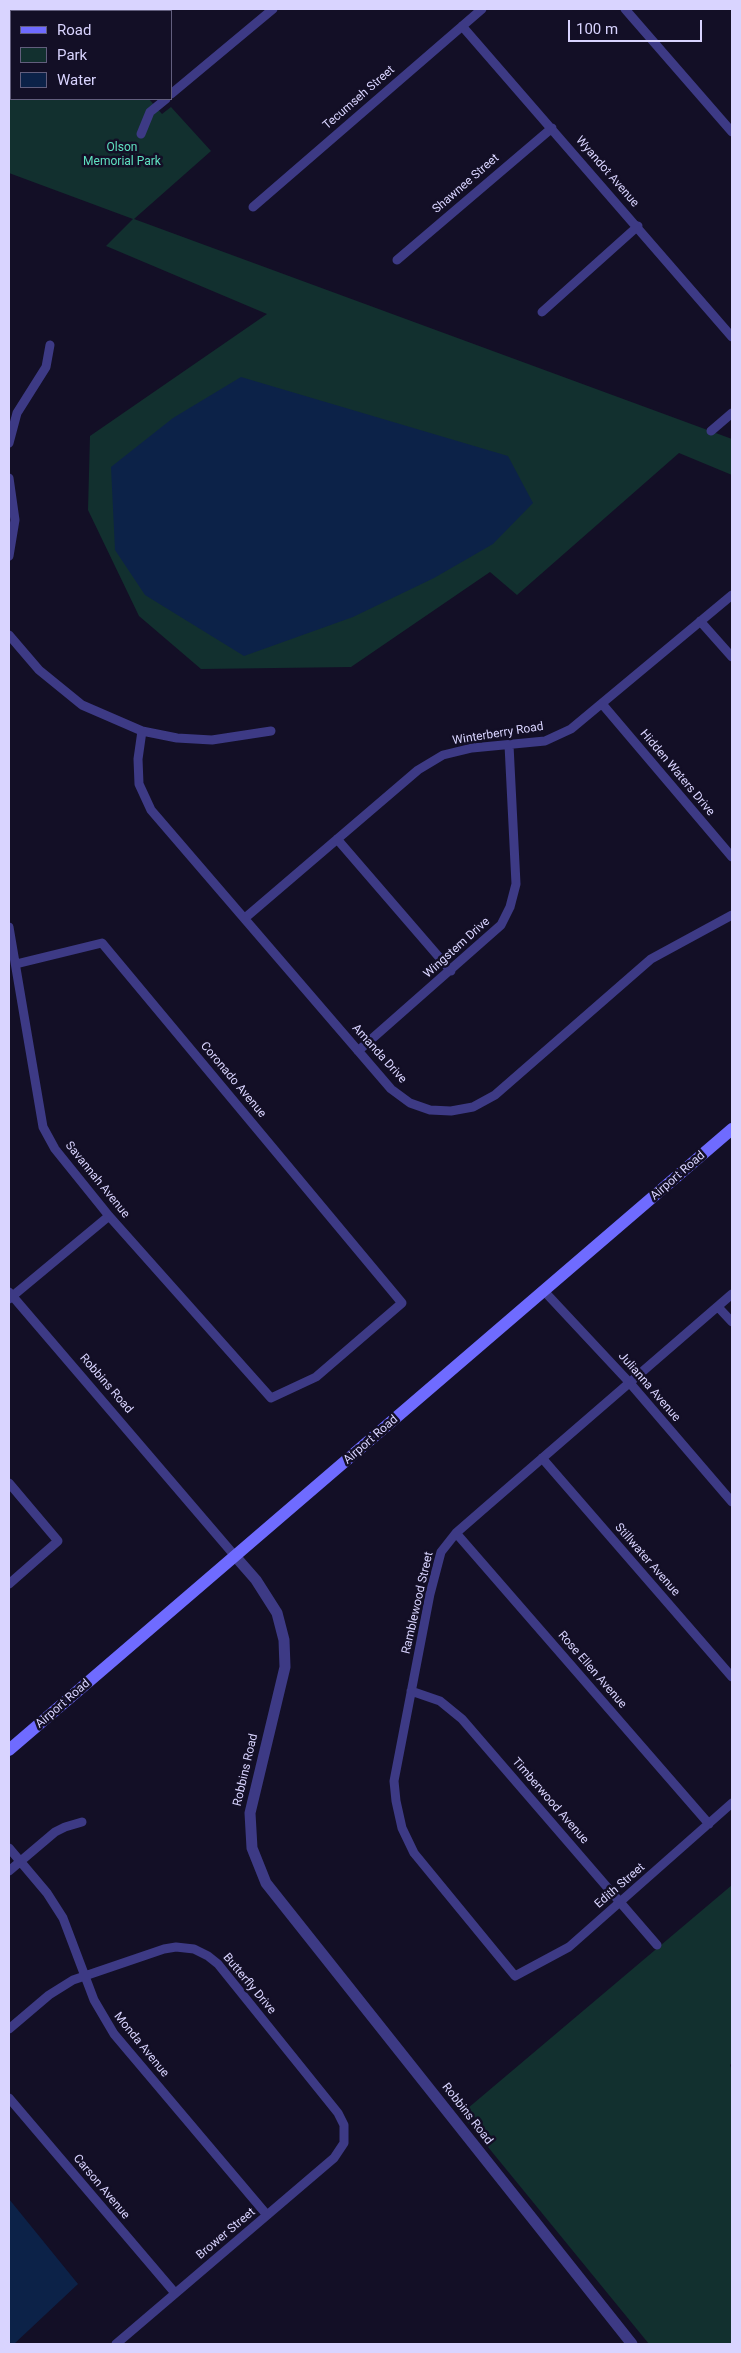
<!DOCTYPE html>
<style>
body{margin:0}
#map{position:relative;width:741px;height:2353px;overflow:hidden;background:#130f26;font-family:Roboto,sans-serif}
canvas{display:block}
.frame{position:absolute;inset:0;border:10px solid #d9d4ff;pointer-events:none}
.legend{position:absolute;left:10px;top:10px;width:162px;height:90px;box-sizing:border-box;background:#130f26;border:1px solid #625e7d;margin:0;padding:6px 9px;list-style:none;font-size:15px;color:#d9d4ff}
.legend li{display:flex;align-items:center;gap:10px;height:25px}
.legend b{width:25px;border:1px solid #625e7d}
.scale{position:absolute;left:568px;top:20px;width:134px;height:22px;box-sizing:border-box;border:2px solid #d9d4ff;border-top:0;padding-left:6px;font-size:15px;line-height:18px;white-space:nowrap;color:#d9d4ff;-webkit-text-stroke:4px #130f26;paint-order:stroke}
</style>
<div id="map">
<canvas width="741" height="2353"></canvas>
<div class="frame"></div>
<ul class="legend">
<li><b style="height:6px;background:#6f6bff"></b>Road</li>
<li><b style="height:14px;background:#12302f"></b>Park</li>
<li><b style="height:14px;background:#0c2248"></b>Water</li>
</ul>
<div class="scale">100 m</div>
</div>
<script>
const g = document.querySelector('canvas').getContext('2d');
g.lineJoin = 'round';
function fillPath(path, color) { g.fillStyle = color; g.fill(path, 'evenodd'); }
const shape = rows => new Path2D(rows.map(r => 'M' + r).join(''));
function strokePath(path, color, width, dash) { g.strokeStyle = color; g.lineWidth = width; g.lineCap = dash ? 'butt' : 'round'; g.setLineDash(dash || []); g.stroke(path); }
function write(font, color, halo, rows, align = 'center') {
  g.font = font + ' Roboto,sans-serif'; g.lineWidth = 5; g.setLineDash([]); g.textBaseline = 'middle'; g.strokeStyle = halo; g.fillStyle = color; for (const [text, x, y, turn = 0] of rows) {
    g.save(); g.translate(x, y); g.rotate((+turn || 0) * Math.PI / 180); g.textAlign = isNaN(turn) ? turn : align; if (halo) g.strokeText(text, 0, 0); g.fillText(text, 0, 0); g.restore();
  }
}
const green = shape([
 [9,9,71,9,73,11,11,11,11,99,149,99,162,114,171,107,211,151,134,219,732,439,732,475,679,453,517,595,490,572,351,667,201,669,139,616,88,510,90,436,267,314,106,246,133,219,9,173],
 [732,1885,732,2063,730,2065,732,2070,732,2344,649,2344,461,2114]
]);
const water = shape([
 [241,377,508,456,533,503,493,544,434,578,353,617,244,656,145,595,115,550,111,467,173,418],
 [9,2199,78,2284,14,2344,9,2344]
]);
const minor = shape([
 [625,9,732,132],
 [462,26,732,337],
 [171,94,273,9],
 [141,134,150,112,166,99],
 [253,207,482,9],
 [397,260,552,128],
 [542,312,638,226],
 [711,431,732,413],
 [9,443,17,413,46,367,50,345],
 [9,478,15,520,9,556],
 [700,621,732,657],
 [9,635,39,670,82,705,142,731,177,738,212,740,271,731],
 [603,705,732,857],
 [142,731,138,759,139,784,151,810,391,1089,410,1103,430,1110,451,1111,473,1107,495,1095,651,959,732,915],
 [337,839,451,971],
 [245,918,418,770,443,755,472,748,545,741,571,729,732,595],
 [9,927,43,1127,55,1149,109,1216,271,1398,316,1377,402,1303,102,943,16,964],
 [358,1051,501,925,510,907,516,884,509,745],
 [544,1291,629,1382,732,1502],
 [9,1292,235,1556],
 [732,1294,487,1506,456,1533,441,1552,430,1594,394,1781,396,1801,402,1828,414,1853,515,1976,569,1947,732,1803],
 [9,1299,109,1216],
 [718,1307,732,1322],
 [542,1458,732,1677],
 [9,1483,58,1541,9,1584],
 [456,1533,709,1824],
 [411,1691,440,1701,462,1719,657,1945],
 [9,1848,47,1893,63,1918,94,2000,114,2034,267,2215],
 [9,1871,55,1832,65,1827,82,1822],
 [9,2029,49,1995,73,1980,164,1949,176,1947,194,1949,208,1956,218,1964,338,2113,344,2125,344,2143,334,2158,116,2344],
 [9,2098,175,2293]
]);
const tertiary = shape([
 [235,1556,256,1580,277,1613,284,1640,285,1667,250,1813,252,1848,266,1883,632,2344]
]);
const secondary = shape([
 [9,1750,732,1129]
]);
const streetNames = [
 ["Tecumseh Street",359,98,-41],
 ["Wyandot Avenue",607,172,49],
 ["Shawnee Street",466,184,-41],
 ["Winterberry Road",498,734,-9],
 ["Hidden Waters Drive",677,773,50],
 ["Wingstem Drive",457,948,-42],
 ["Amanda Drive",379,1054,48],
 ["Coronado Avenue",233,1080,50],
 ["Airport Road",678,1176,-41],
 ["Savannah Avenue",97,1180,51],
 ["Robbins Road",106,1384,49],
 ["Julianna Avenue",649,1387,49],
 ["Airport Road",371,1440,-41],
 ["Stillwater Avenue",647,1560,49],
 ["Ramblewood Street",418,1603,-77],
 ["Rose Ellen Avenue",592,1670,49],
 ["Airport Road",63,1704,-41],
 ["Robbins Road",246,1770,-77],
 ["Timberwood Avenue",550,1801,49],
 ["Edith Street",620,1886,-41],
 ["Butterfly Drive",249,1984,50],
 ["Monda Avenue",141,2045,51],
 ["Robbins Road",467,2114,52],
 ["Carson Avenue",101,2187,50],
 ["Brower Street",226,2234,-40]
];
const parkNames = [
 ["Olson",122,148],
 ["Memorial Park",122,162]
];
fillPath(green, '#12302f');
fillPath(water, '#0c2248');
strokePath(minor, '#3d3a85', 9);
strokePath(tertiary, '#3d3a85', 11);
strokePath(secondary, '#6f6bff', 12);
write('12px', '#d9d4ff', '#130f26', streetNames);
write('12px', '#5fe0c0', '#130f26', parkNames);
</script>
